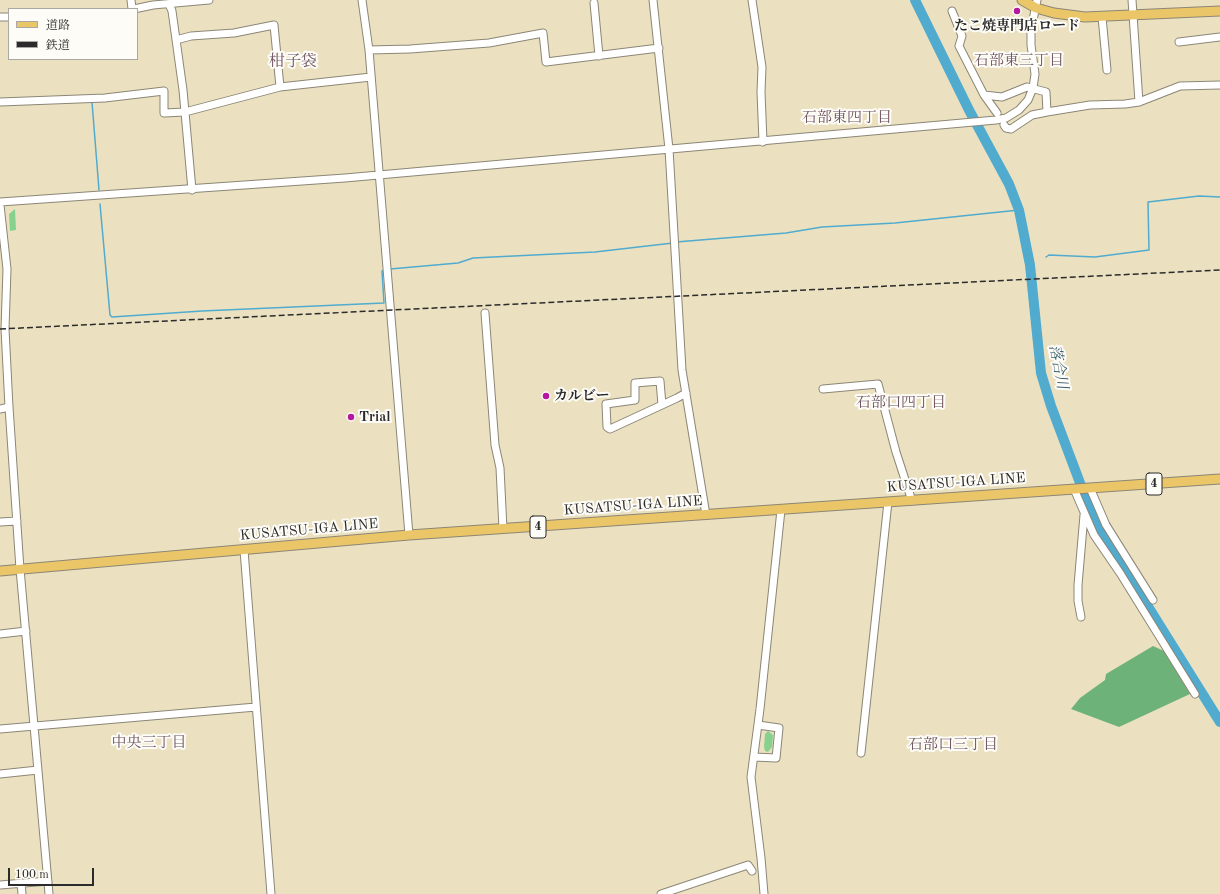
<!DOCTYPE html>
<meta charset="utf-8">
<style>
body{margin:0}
#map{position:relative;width:1220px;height:894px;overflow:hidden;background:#ebe1c0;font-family:"Old Standard TT","Noto Serif JP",serif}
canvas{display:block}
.legend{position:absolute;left:8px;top:8px;width:130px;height:52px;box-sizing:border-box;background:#fdfcf7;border:1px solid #a9a8a5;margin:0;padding:5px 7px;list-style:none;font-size:12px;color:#2b2b2b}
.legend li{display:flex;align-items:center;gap:8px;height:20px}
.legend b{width:20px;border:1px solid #a9a8a5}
.scale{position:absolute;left:8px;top:868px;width:86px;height:18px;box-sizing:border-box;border:2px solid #2b2b2b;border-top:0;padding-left:5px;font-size:12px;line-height:14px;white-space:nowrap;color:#2b2b2b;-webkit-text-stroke:3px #fdfcf7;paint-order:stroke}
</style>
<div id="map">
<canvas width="1220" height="894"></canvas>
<ul class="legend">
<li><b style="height:5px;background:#ebc669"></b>道路</li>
<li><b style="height:5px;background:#2b2b2b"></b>鉄道</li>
</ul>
<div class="scale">100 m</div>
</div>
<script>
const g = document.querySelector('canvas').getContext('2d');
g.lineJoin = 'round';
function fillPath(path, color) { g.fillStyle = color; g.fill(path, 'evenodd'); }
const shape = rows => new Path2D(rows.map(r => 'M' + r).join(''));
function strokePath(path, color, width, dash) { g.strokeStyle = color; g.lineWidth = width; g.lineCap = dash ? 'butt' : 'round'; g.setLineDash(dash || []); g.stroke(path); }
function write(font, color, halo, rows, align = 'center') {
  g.font = font + ' "Old Standard TT","Noto Serif JP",serif'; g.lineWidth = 4; g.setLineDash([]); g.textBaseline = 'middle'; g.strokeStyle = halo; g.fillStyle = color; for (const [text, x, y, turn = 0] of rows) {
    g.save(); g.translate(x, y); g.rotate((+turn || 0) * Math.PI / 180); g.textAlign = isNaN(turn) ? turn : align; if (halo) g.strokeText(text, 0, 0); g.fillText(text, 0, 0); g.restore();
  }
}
const green = shape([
 [15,209,16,230,10,231,9,214],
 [768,731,773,735,772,747,768,752,765,751,764,747,765,734]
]);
const forest = shape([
 [1153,646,1164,651,1190,694,1119,727,1071,709,1080,698,1105,680,1106,674]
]);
const stream = shape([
 [92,102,99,190],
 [100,204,110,315,112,317,202,311,384,303,382,271,385,270],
 [676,242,786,233,822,227,895,223,1019,210],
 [1046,257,1049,255,1095,257,1149,250,1148,202,1199,196,1220,197],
 [390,269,458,263,473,258,595,252,673,243]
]);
const river = shape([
 [915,0,969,110,1009,184,1019,210,1030,265,1041,373,1051,406,1094,520,1220,722]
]);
const minor = shape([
 [131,0,132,9],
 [362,0,369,50,409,535],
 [653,0,669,149,682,370,706,515],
 [752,0,762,67,761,92,763,142],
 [1132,0,1139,102],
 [594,3,599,56],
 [169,4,172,11,183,90,192,190],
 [134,9,153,5,209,0],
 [952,11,962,36,959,46,984,95,1002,97,1027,87,1046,92,1047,112,1090,105,1125,104,1139,102,1180,86,1220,85],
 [0,17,9,17],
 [1102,17,1107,70],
 [176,40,191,36,234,33,274,25,280,87],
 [1179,42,1220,37],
 [369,50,410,49,489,43,543,33,546,62,659,48],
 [984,95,997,113],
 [0,102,105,98,164,91,164,113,185,112,280,87,371,77],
 [1004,125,1006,128,1011,129,1032,115,1047,112],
 [0,202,345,178,996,120,1006,118,1019,110,1028,100,1033,88,1035,74,1031,45,1031,30,1037,0],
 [0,205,7,269,5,329,9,407,20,569,49,894],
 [485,313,495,445,500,468,503,529],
 [823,389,878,384,896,452,912,501],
 [662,405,660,381,635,383,635,400,606,404,607,427,610,429,677,398,686,393],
 [0,409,9,407],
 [1090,488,1106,525,1153,600],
 [1074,489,1094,535,1120,573,1195,694],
 [0,522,17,521],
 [244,550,271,894],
 [1081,617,1078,601,1078,585,1084,515],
 [0,634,26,631],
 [0,729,256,707],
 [861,753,888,502],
 [754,757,776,758,779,728,758,725],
 [0,774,38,770],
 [21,883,22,894],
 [0,885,48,881],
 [661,894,748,865,752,871],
 [764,894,761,858,751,777,760,709,781,510]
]);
const major = shape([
 [1022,0,1036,8,1054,13,1085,17,1220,11],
 [0,571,409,535,1220,479]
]);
const rail = shape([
 [0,329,1220,270]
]);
const markers = [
 [1017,11,4,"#b5179e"],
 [546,396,4,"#b5179e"],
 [351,417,4,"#b5179e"]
];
const shields = [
 [1154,484,16],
 [538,527,16]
];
const shieldNames = [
 ["4",1154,484],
 ["4",538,527]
];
const poiNames = [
 ["たこ焼専門店ロード",1017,26,"center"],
 ["カルビー",554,396],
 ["Trial",359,417]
];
const streetNames = [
 ["KUSATSU-IGA LINE",956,483,-4],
 ["KUSATSU-IGA LINE",633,506,-4],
 ["KUSATSU-IGA LINE",309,530,-5]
];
const neighbourhoodNames = [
 ["石部東三丁目",1019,61],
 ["石部東四丁目",847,118],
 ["石部口四丁目",901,403],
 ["中央三丁目",149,743],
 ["石部口三丁目",953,745]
];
const waterNames = [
 ["落合川",1058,367,79]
];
const quarterNames = [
 ["柑子袋",293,62]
];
fillPath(green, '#87d18e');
fillPath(forest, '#6db379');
strokePath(stream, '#50abce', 1.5);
strokePath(river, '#50abce', 10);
strokePath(minor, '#8b8676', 9);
strokePath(major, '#8b8676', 11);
strokePath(minor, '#fff', 7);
strokePath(major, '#ebc669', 9);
strokePath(rail, '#2b2b2b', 1.5, [6, 3]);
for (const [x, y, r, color] of markers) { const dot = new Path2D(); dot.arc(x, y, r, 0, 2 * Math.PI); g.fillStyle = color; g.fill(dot); strokePath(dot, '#fdfcf7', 1.5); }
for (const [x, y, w] of shields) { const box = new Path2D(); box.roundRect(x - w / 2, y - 11, w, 22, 3); g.fillStyle = '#fdfcf7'; g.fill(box); strokePath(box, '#2b2b2b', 1); }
write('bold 13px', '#2b2b2b', null, shieldNames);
write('bold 14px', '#2b2b2b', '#fdfcf7', poiNames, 'left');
write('14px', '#2b2b2b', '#fdfcf7', streetNames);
write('15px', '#705663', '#fdfcf7', neighbourhoodNames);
write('italic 15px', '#3a5e6c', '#fdfcf7', waterNames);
write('16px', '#705663', '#fdfcf7', quarterNames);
</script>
